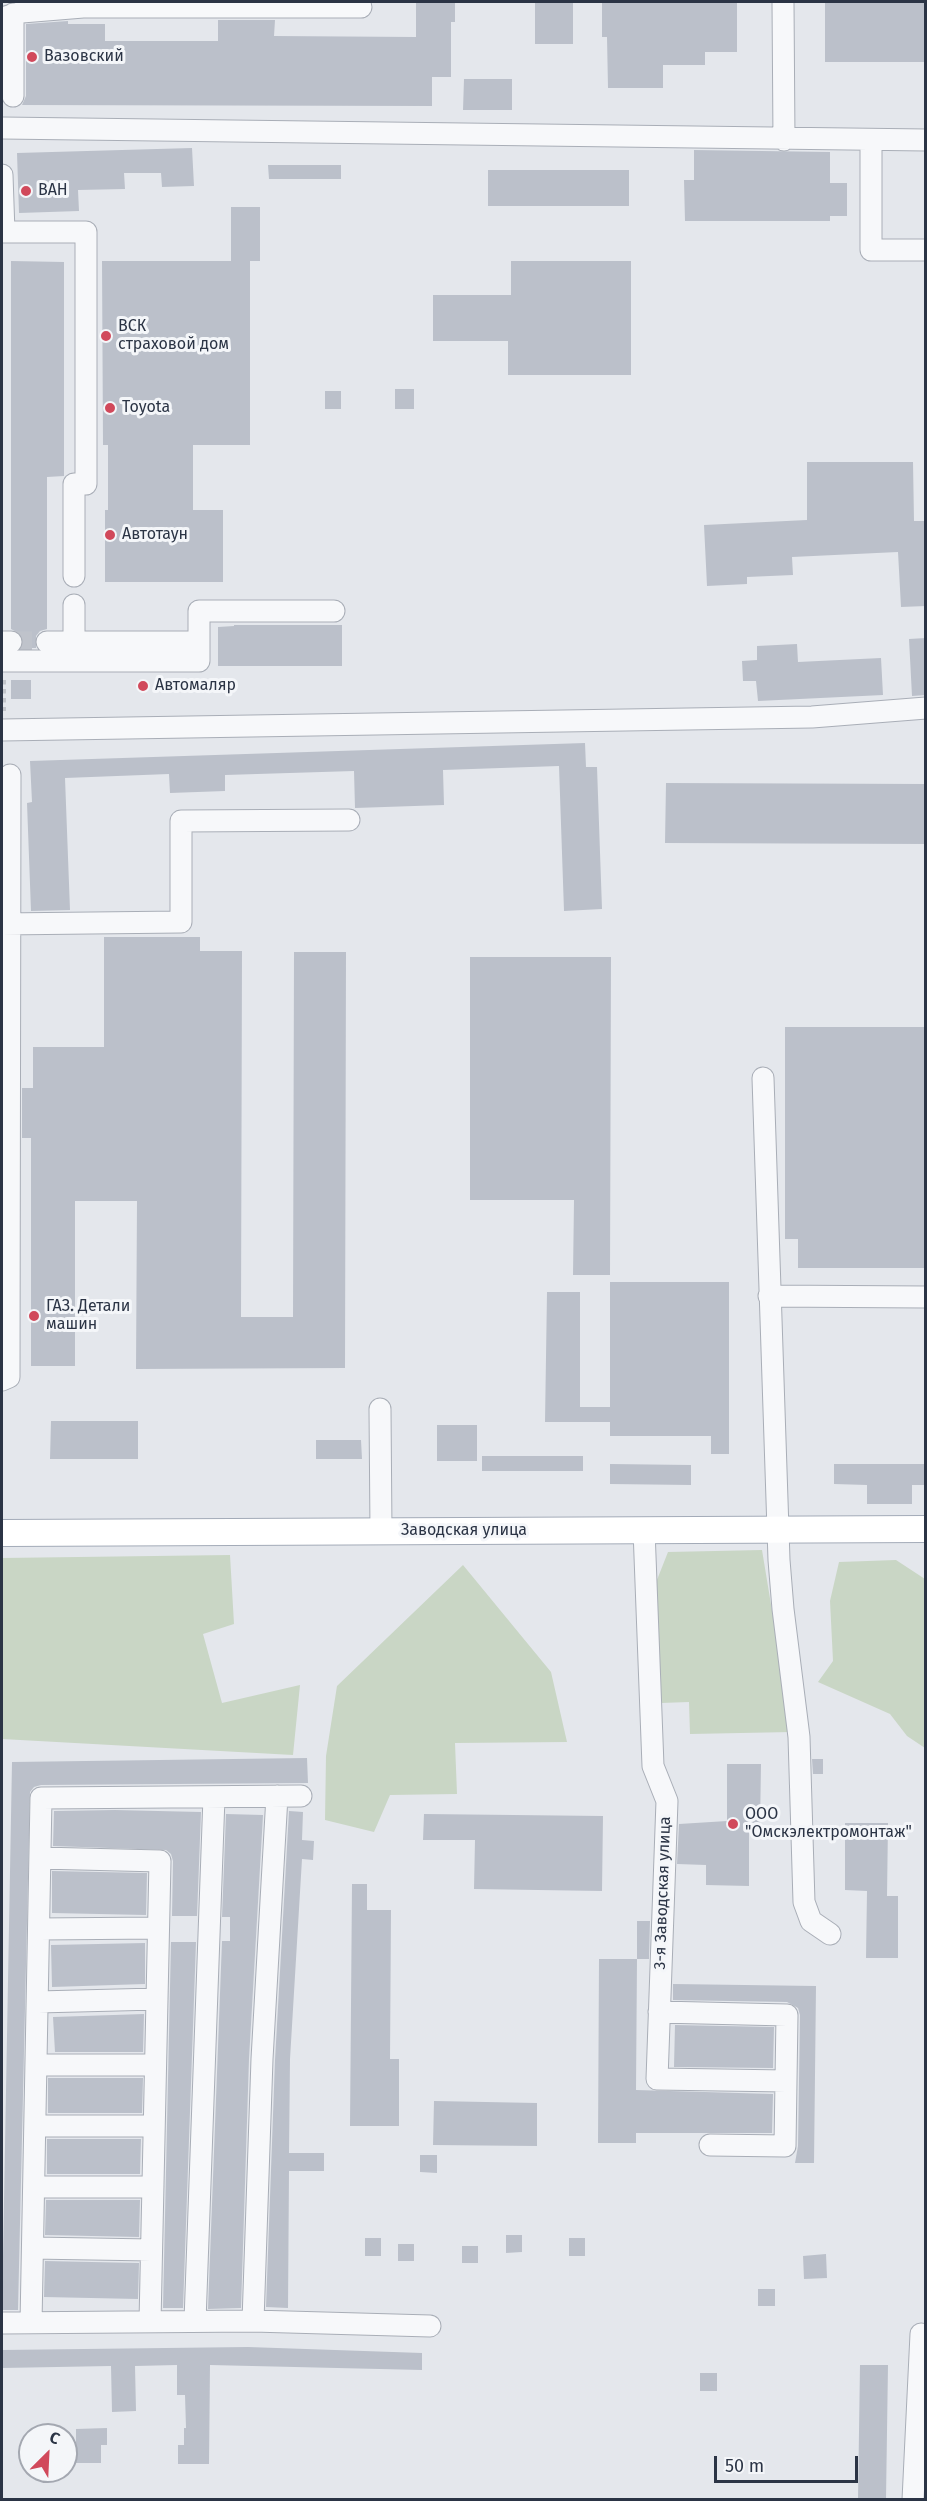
<!DOCTYPE html>
<meta charset="utf-8">
<style>
body{margin:0}
#map{position:relative;width:927px;height:2501px;overflow:hidden;background:#e4e7ec;font-family:"Fira Sans",sans-serif}
canvas{display:block}
.frame{position:absolute;inset:0;border:3px solid #2b3445;pointer-events:none}
.north{position:absolute;left:18px;top:2423px;width:60px;height:60px;box-sizing:border-box;background:#f4f6f9;border:2px solid #a4a8b1;border-radius:50%;rotate:24deg;font-size:16px;font-weight:700;line-height:24px;text-align:center;color:#2b3445}
.north::after{content:'';display:block;margin:auto;width:21px;height:27px;background:#d1495b;clip-path:polygon(50% 0,100% 100%,50% 72%,0 100%)}
.scale{position:absolute;left:714px;top:2456px;width:144px;height:27px;box-sizing:border-box;border:3px solid #2b3445;border-top:0;padding-left:8px;font-size:18px;line-height:21px;white-space:nowrap;color:#2b3445;-webkit-text-stroke:4px #f4f6f9;paint-order:stroke}
</style>
<div id="map">
<canvas width="927" height="2501"></canvas>
<div class="frame"></div>
<div class="north">С</div>
<div class="scale">50 m</div>
</div>
<script>
const g = document.querySelector('canvas').getContext('2d');
g.lineJoin = 'round';
function fillPath(path, color) { g.fillStyle = color; g.fill(path, 'evenodd'); }
const shape = rows => new Path2D(rows.map(r => 'M' + r).join(''));
function strokePath(path, color, width, dash) { g.strokeStyle = color; g.lineWidth = width; g.lineCap = dash ? 'butt' : 'round'; g.setLineDash(dash || []); g.stroke(path); }
function write(font, color, halo, rows, align = 'center') {
  g.font = font + ' "Fira Sans",sans-serif'; g.lineWidth = 6; g.setLineDash([]); g.textBaseline = 'middle'; g.strokeStyle = halo; g.fillStyle = color; for (const [text, x, y, turn = 0] of rows) {
    g.save(); g.translate(x, y); g.rotate((+turn || 0) * Math.PI / 180); g.textAlign = isNaN(turn) ? turn : align; if (halo) g.strokeText(text, 0, 0); g.fillText(text, 0, 0); g.restore();
  }
}
const green = shape([
 [762,1550,792,1732,690,1734,689,1702,661,1703,653,1590,668,1552],
 [230,1555,234,1624,203,1634,222,1703,300,1685,293,1755,2,1739,2,1558],
 [896,1560,925,1579,925,1748,907,1736,890,1714,818,1682,833,1661,830,1601,839,1562],
 [463,1565,551,1672,567,1742,455,1743,457,1794,390,1795,374,1832,325,1820,326,1756,337,1686]
]);
const building = shape([
 [416,2,455,2,455,22,451,22,451,77,432,77,432,106,22,105,26,96,26,24,68,21,68,24,105,24,105,41,218,41,218,20,275,20,274,36,416,37],
 [535,2,573,2,573,44,535,44],
 [602,2,737,2,737,52,705,52,705,65,663,65,663,88,608,88,607,37,602,37],
 [825,2,926,2,926,62,825,62],
 [464,79,512,79,512,110,463,110],
 [192,148,194,186,162,187,161,173,124,173,125,189,78,190,79,211,19,213,17,153],
 [694,150,830,152,830,183,847,183,847,216,830,216,830,221,685,221,684,180,694,180],
 [268,165,341,165,341,179,269,179],
 [488,170,629,170,629,206,488,206],
 [231,207,260,207,260,261,250,261,250,445,193,445,193,510,223,510,223,582,105,582,105,510,108,510,108,445,103,445,102,261,231,261],
 [11,261,64,262,64,476,47,477,47,629,40,631,36,636,36,648,22,648,24,641,22,635,11,629],
 [511,261,631,261,631,375,508,375,508,341,433,341,433,295,511,295],
 [395,389,414,389,414,409,395,409],
 [325,391,341,391,341,409,325,409],
 [807,462,913,462,914,521,926,521,926,606,901,607,898,552,792,557,793,575,747,577,747,584,707,586,704,525,807,520],
 [234,625,342,625,342,666,218,666,218,627,234,626],
 [926,638,926,695,912,696,909,639],
 [797,644,798,662,881,658,883,695,758,701,756,681,743,681,742,661,757,660,757,646],
 [11,680,31,680,31,699,11,699],
 [585,743,586,767,597,767,602,909,564,911,559,766,443,770,444,805,355,808,354,771,225,775,225,791,170,793,169,774,65,778,70,910,31,911,27,803,32,802,30,761],
 [666,783,926,784,926,844,665,843],
 [104,937,200,937,200,951,242,951,241,1317,293,1317,294,952,346,952,345,1368,136,1369,137,1201,75,1201,75,1366,31,1366,31,1138,22,1138,22,1088,33,1088,33,1047,104,1047],
 [470,957,611,957,610,1275,573,1275,574,1200,470,1200],
 [785,1027,926,1027,926,1268,798,1268,798,1239,785,1239],
 [610,1282,729,1282,729,1454,711,1454,711,1436,610,1436,610,1422,545,1422,547,1292,580,1292,580,1407,610,1407],
 [51,1421,138,1421,138,1459,50,1459],
 [437,1425,477,1425,477,1461,437,1461],
 [316,1440,361,1440,362,1459,316,1459],
 [482,1456,583,1456,583,1471,482,1471],
 [610,1464,691,1465,691,1485,610,1484],
 [834,1464,926,1464,926,1485,912,1485,912,1504,867,1504,867,1485,834,1484],
 [307,1758,308,1783,41,1785,34,1787,30,1792,18,2310,2,2310,12,1762],
 [812,1759,823,1759,823,1774,813,1774],
 [727,1764,761,1764,760,1826,749,1826,749,1886,706,1885,706,1865,677,1864,679,1824,727,1821],
 [115,1810,201,1812,197,1916,172,1916,173,1861,171,1854,166,1850,53,1846,54,1811],
 [289,1811,303,1812,302,1840,314,1841,313,1860,302,1859,290,2059,289,2153,324,2153,324,2171,289,2171,288,2308,266,2307,275,2060],
 [226,1814,263,1815,249,2059,241,2308,208,2309,222,1941,230,1941,230,1917,222,1917],
 [424,1814,603,1816,602,1891,474,1889,475,1840,423,1840],
 [845,1823,888,1823,887,1896,898,1896,898,1958,866,1958,867,1891,845,1890],
 [52,1871,147,1873,146,1915,52,1913],
 [352,1884,367,1884,367,1910,391,1910,390,2059,399,2059,399,2126,350,2126],
 [637,1921,650,1921,649,1959,637,1959],
 [171,1942,196,1942,183,2308,163,2308],
 [145,1943,145,1984,52,1987,51,1945],
 [599,1959,637,1959,636,2090,773,2094,772,2133,636,2133,636,2143,598,2143],
 [673,1984,816,1986,814,2163,795,2163,798,2146,800,2015,798,2008,787,2002,673,2000],
 [144,2014,143,2052,55,2052,53,2017],
 [675,2025,774,2027,773,2068,674,2067],
 [48,2078,143,2078,142,2113,48,2113],
 [434,2101,537,2103,537,2146,433,2145],
 [47,2139,141,2139,140,2174,47,2174],
 [420,2155,437,2155,437,2173,420,2172],
 [46,2200,140,2200,139,2237,45,2235],
 [506,2235,522,2235,522,2252,506,2253],
 [365,2238,381,2238,381,2256,365,2256],
 [569,2238,585,2238,585,2256,569,2256],
 [398,2244,414,2244,414,2261,398,2261],
 [462,2246,478,2246,478,2263,462,2263],
 [826,2254,827,2278,804,2279,803,2256],
 [45,2261,139,2263,138,2299,44,2297],
 [758,2289,775,2289,775,2306,758,2306],
 [248,2347,422,2353,422,2370,210,2365,209,2464,178,2464,178,2445,184,2445,184,2428,186,2428,185,2395,177,2395,177,2365,135,2366,136,2411,112,2412,111,2366,2,2368,2,2350],
 [860,2365,888,2365,886,2499,858,2499],
 [700,2373,717,2373,717,2391,700,2391],
 [107,2428,107,2445,101,2445,101,2463,76,2463,76,2429]
]);
const minorTunnel = shape([
 [11,642,47,642]
]);
const path = shape([
 [4,680,4,711]
]);
const minor = shape([
 [783,2,784,140],
 [13,14,13,96],
 [2,18,22,12,83,7,361,7],
 [2,128,926,140],
 [871,140,871,250,926,250],
 [2,175,4,232],
 [2,232,86,232,86,484,74,484,74,576],
 [74,605,74,655],
 [2,642,11,642],
 [47,642,199,642],
 [2,661,199,661,199,611,334,611],
 [2,730,812,717,926,708],
 [2,924,181,922,181,821,349,820],
 [763,1078,779,1560,783,1609,799,1737,804,1902,811,1921,830,1934],
 [769,1296,926,1297],
 [2,1380,9,1377,10,775],
 [380,1409,381,1532],
 [644,1530,653,1766,667,1801,657,2079,786,2081],
 [40,1858,160,1861,150,2322],
 [39,1929,158,1928],
 [38,2002,157,1999],
 [659,2012,787,2015,785,2146,710,2145],
 [36,2065,155,2065],
 [35,2126,154,2126],
 [34,2187,153,2187],
 [33,2248,151,2250],
 [195,2321,214,1797],
 [253,2321,262,2059,277,1796],
 [2,2323,253,2321,430,2326],
 [31,2323,41,1798,301,1796],
 [913,2500,921,2334]
]);
const major = shape([
 [2,1533,926,1529]
]);
const markers = [
 [32,57,6,"#d1495b"],
 [26,191,6,"#d1495b"],
 [106,336,6,"#d1495b"],
 [110,408,6,"#d1495b"],
 [110,535,6,"#d1495b"],
 [143,686,6,"#d1495b"],
 [34,1316,6,"#d1495b"],
 [733,1824,6,"#d1495b"]
];
const poiNames = [
 ["Вазовский",44,57],
 ["ВАН",38,191],
 ["ВСК",118,327],
 ["страховой дом",118,345],
 ["Toyota",122,408],
 ["Автотаун",122,535],
 ["Автомаляр",155,686],
 ["ГАЗ. Детали",46,1307],
 ["машин",46,1325],
 ["ООО",745,1815],
 ["\"Омскэлектромонтаж\"",745,1833]
];
const streetNames = [
 ["Заводская улица",464,1531],
 ["3-я Заводская улица",663,1893,-88]
];
fillPath(green, '#c9d6c5');
fillPath(building, '#bbc0ca');
strokePath(minorTunnel, '#bfc3cb', 21, [21, 10]);
strokePath(minor, '#a9aeb7', 23);
strokePath(major, '#a3abb8', 28);
strokePath(path, '#c2c5cb', 4, [4.5, 4.5]);
strokePath(minor, '#f7f8fa', 21);
strokePath(major, '#fff', 26);
for (const [x, y, r, color] of markers) { const dot = new Path2D(); dot.arc(x, y, r, 0, 2 * Math.PI); g.fillStyle = color; g.fill(dot); strokePath(dot, '#f4f6f9', 2); }
write('16px', '#2b3445', '#f4f6f9', poiNames, 'left');
write('16px', '#2b3445', '#f4f6f9', streetNames);
</script>
